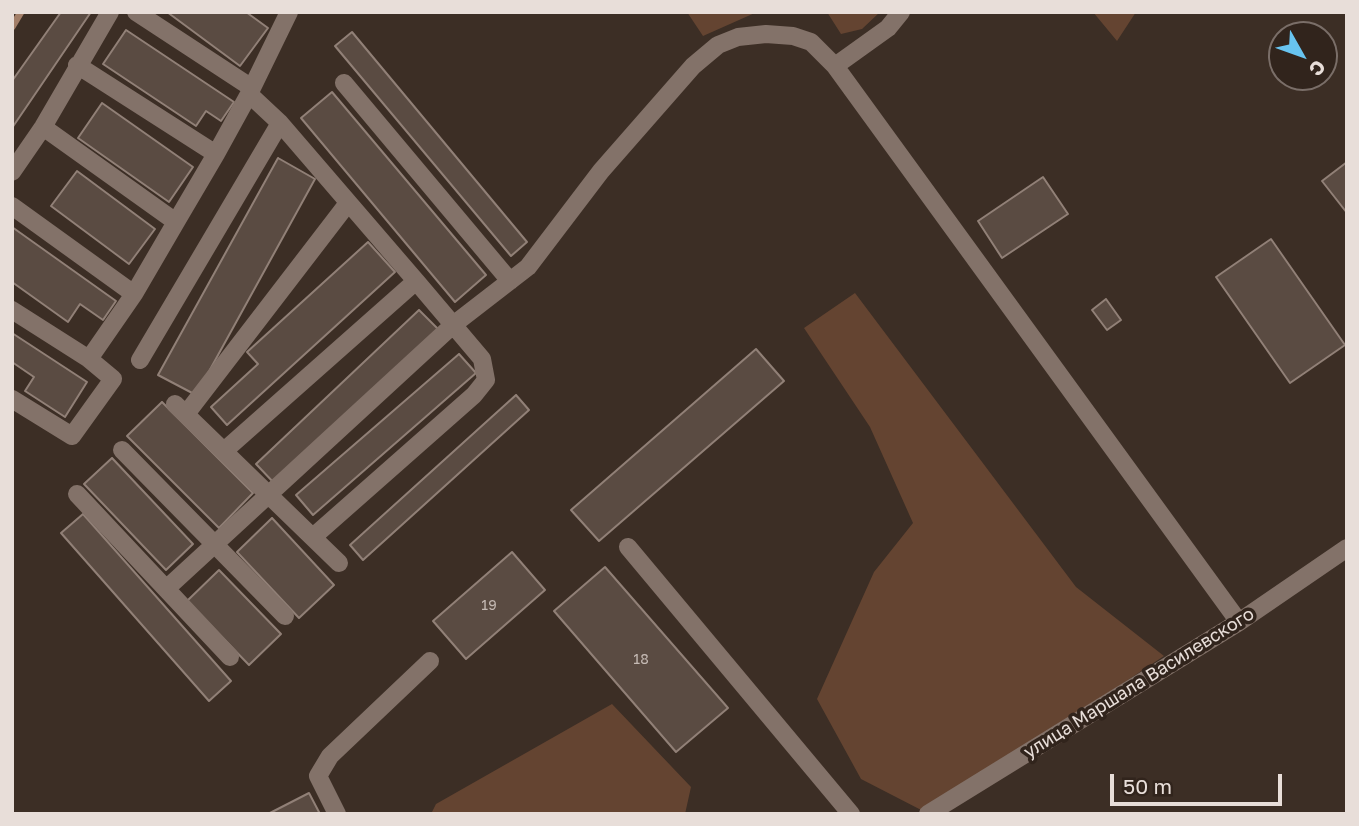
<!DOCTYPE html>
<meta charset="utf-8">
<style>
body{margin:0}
#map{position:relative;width:1359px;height:826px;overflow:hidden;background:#3c2e25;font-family:"Golos Text",sans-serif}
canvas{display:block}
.frame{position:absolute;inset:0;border:14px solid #e8ded9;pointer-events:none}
.north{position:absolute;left:1268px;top:21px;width:70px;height:70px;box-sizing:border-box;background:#31241c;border:2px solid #7a6e68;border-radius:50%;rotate:130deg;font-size:19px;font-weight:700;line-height:28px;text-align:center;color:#e8ded9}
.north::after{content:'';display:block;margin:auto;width:24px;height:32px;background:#68c4f0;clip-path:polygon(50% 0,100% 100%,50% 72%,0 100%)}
.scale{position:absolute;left:1110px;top:774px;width:172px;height:32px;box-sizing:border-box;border:4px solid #e8ded9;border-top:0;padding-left:9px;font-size:21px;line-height:24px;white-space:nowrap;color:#e8ded9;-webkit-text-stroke:5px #31241c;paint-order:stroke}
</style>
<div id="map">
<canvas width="1359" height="826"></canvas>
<div class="frame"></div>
<div class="north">С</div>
<div class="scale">50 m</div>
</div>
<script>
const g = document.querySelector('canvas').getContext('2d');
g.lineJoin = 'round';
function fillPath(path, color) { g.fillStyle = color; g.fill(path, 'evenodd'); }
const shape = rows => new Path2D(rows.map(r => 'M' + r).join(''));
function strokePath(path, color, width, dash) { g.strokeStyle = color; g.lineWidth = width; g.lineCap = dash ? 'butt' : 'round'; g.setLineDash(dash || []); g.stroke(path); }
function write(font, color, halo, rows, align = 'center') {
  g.font = font + ' "Golos Text",sans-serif'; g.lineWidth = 7; g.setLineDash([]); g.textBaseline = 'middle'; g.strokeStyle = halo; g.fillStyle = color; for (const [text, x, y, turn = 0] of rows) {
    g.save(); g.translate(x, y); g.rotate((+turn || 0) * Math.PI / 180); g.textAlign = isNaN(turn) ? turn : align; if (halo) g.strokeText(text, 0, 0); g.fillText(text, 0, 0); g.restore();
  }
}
const green = shape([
 [687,12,757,12,703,36],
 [827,12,880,12,862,29,841,34],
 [1093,12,1136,12,1117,41],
 [855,293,1076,587,1164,656,927,813,861,779,817,699,874,572,913,523,870,427,804,328],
 [612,704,691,787,685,814,431,814,436,804]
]);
const stream = shape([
 [12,27,21,12]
]);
const building = shape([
 [61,12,91,12,12,128,12,81,61,12],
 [167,12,246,12,268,28,240,66,167,12],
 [126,30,234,102,221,121,206,111,196,126,103,64,126,30],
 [352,32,527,242,511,256,335,46,352,32],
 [332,92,486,275,455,302,301,118,332,92],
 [102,103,193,167,169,202,78,138,102,103],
 [278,158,315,179,196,395,158,375,278,158],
 [1347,162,1347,213,1322,181,1347,162],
 [77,171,155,229,129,264,51,206,77,171],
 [1043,177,1068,214,1002,258,978,221,1043,177],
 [12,227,116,301,103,320,80,304,68,322,12,282,12,227],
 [1271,239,1345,345,1290,383,1216,277,1271,239],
 [368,242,395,272,227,425,211,407,258,364,247,352,368,242],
 [1106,299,1121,320,1107,330,1092,310,1106,299],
 [419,310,439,330,275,484,256,464,419,310],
 [12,333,87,382,65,417,25,391,34,377,12,362,12,333],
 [756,349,784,381,599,541,571,510,756,349],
 [459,354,476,373,313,515,296,495,459,354],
 [516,395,529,410,363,560,350,545,516,395],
 [162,402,253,493,219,528,127,436,162,402],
 [112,458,193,544,166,570,84,484,112,458],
 [83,514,231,681,209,701,61,533,83,514],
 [272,518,334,585,299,618,237,552,272,518],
 [512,552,545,590,466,659,433,621,512,552],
 [605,567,728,708,676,752,554,611,605,567],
 [219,570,281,634,249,665,187,601,219,570],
 [309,793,320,814,268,814,309,793]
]);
const minor = shape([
 [136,12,252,88],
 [77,65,216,154,249,94],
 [835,66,888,28,901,12],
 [344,83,510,281],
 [280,123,249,94,289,12],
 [43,127,176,222,134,294],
 [12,172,43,127,110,12],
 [12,206,134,294,89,359,12,310],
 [176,222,216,154],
 [140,360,280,123,416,281,224,451],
 [12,399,72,436,113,379,89,359],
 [175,404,339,563],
 [186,414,348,203],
 [122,450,285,616],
 [77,494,230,657],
 [313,537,474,395,486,380,482,359,416,281],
 [628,547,851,814],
 [166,589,453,325,528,267,601,171,693,66,718,45,738,37,766,34,793,36,811,42,835,66,1239,622],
 [337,814,318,776,330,756,430,661],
 [928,814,1239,622,1347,548]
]);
const numberNames = [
 ["19",489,606],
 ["18",641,660]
];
const streetNames = [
 ["улица Маршала Василевского",1139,683,-32]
];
fillPath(green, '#644431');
strokePath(stream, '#a37f69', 7);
fillPath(building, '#5a4b42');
strokePath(building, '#918077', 2);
strokePath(minor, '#837269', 18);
write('14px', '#c4b9b3', null, numberNames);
write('18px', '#e8ded9', '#31241c', streetNames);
</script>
